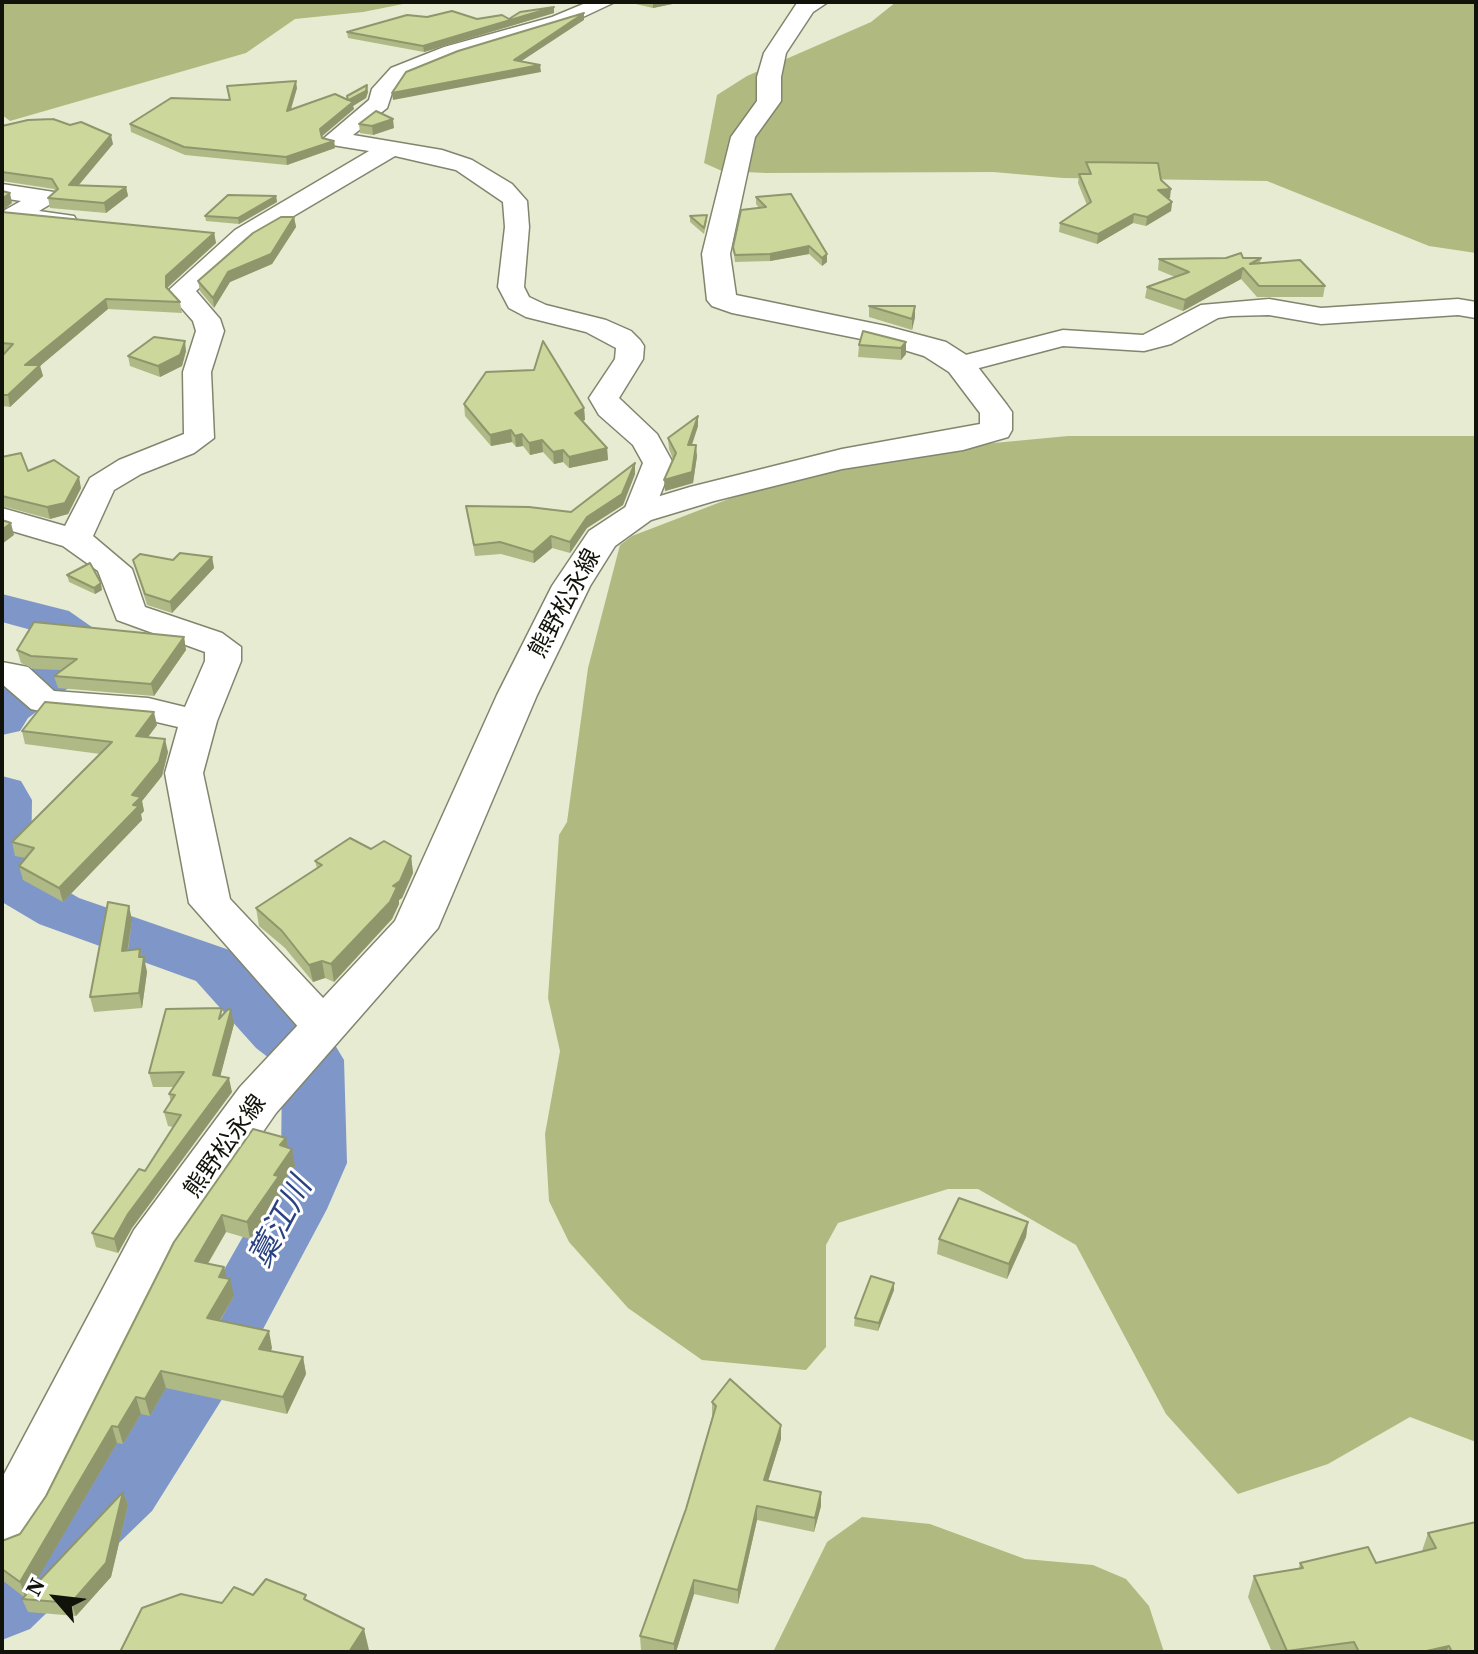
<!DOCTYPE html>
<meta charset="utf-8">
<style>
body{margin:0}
#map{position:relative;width:1478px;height:1654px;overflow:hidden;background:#e6ebd2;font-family:"Source Serif 4",serif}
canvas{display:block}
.frame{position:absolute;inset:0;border:4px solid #11130a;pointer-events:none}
.north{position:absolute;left:16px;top:1558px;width:80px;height:80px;-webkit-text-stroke:6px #fff;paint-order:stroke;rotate:298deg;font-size:22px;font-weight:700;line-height:32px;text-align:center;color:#11130a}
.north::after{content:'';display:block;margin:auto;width:28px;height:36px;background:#11130a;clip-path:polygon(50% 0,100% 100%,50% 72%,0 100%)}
</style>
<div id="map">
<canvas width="1478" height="1654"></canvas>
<div class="frame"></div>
<div class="north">N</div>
</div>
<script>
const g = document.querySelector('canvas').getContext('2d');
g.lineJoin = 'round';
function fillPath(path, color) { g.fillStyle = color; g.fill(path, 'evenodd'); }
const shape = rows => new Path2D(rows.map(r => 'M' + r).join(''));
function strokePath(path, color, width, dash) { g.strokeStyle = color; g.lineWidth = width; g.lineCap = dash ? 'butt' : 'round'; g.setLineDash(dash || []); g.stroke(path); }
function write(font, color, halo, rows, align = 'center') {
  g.font = font + ' "Source Serif 4","Noto Sans JP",serif'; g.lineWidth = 6; g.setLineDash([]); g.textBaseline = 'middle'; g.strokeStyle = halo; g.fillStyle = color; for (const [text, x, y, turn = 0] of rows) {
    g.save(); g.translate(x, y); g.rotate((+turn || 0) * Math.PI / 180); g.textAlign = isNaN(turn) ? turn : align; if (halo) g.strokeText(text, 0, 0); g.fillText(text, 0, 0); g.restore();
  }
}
const forest = shape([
 [2,2,413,2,363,12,295,19,246,53,10,121,2,115],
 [896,2,1476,2,1476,253,1429,246,1267,181,1063,178,993,172,766,173,722,171,704,163,717,95,747,76,871,22],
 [1068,436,1476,436,1476,1442,1410,1417,1328,1464,1238,1494,1166,1414,1076,1245,978,1189,948,1189,838,1223,826,1245,826,1347,806,1370,702,1360,628,1308,569,1242,549,1201,545,1134,560,1051,548,998,559,835,567,822,588,668,620,545,632,536,765,485,973,445],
 [862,1517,930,1524,1025,1559,1093,1565,1126,1579,1149,1606,1164,1652,773,1652,827,1542]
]);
const river = shape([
 [2,594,69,611,99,632,106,642,90,672,28,718,20,731,2,735,2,690,52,654,56,646,35,631,2,622,2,594],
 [2,776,21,781,32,800,31,865,38,874,79,898,238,953,300,1018,335,1045,344,1060,347,1163,327,1209,246,1361,152,1511,30,1629,2,1640,2,1551,98,1463,196,1319,262,1203,281,1163,282,1068,256,1048,196,981,39,924,2,902,2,776]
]);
const minor = shape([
 [588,2,615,2,566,25,458,55,405,76,393,90,387,108,353,135,442,150,472,160,512,184,527,201,529,227,524,287,529,297,546,305,606,320,631,331,640,340,644,346,643,359,619,398,657,434,673,463,650,520,639,523,628,520,623,513,643,463,633,445,599,415,589,398,615,359,616,348,586,332,526,317,509,308,498,287,505,227,503,202,456,170,395,156,253,240,196,291,220,319,224,331,211,372,214,438,194,453,141,474,114,490,93,536,132,569,145,607,222,633,241,647,241,661,217,721,203,773,230,899,340,1016,347,1027,340,1038,324,1043,308,1038,189,903,165,773,178,727,148,720,44,712,31,709,2,684,2,662,28,667,54,691,148,698,185,707,205,661,205,652,117,620,98,571,63,546,2,528,2,508,65,526,90,478,119,460,184,434,183,372,196,331,193,321,170,295,170,289,235,230,369,151,326,144,323,139,369,100,372,89,391,68,444,47,552,17,588,2],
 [2,184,54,192,57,197,54,202,39,211,74,216,77,221,65,228,5,220,2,215,5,210,21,201,2,198,2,184],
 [1269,299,1321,308,1458,299,1476,302,1476,318,1458,315,1321,324,1269,315,1231,316,1218,318,1171,344,1144,351,1063,346,960,373,950,371,946,365,950,359,1063,330,1143,335,1201,305,1269,299]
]);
const major = shape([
 [828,2,813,12,786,53,781,77,781,101,755,137,730,254,736,295,886,326,946,342,971,358,1007,405,1012,412,1012,430,1008,437,963,450,842,469,714,501,651,520,615,546,590,586,537,695,438,928,276,1113,176,1257,50,1511,24,1549,2,1557,2,1478,134,1230,240,1087,395,921,497,695,552,586,589,531,627,506,690,487,842,449,980,424,980,413,949,372,924,356,881,343,732,313,712,306,707,300,702,254,731,137,757,101,757,77,764,53,797,3,828,2]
]);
const wall = shape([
 [627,2,682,2,653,8],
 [554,7,554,13,424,52,348,38,347,32,427,17,509,19],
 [227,86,297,88,291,110,348,99,347,96,368,92,366,98,353,106,354,109,322,136,322,138,334,141,335,148,287,165,185,155,131,132,130,124,230,100],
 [359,124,394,128,373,135,360,133],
 [2,126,113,144,79,185,126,187,128,196,106,213,50,208,48,198,55,191,54,189,2,181],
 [1086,162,1161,180,1170,198,1167,198,1172,202,1171,211,1146,226,1133,223,1097,244,1059,232,1060,223,1087,205,1078,183,1079,174,1086,174,1085,171],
 [276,196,277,202,239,224,206,221,205,216],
 [756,197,827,262,822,266,809,254,770,261,735,262,733,247,759,208,756,204],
 [2,212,214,233,216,243,168,287,168,289,180,302,182,313,108,309,40,366,43,376,10,407,2,406,2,356,4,354,2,354],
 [690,216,707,220,704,234,690,222],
 [294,217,296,227,272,264,230,282,214,308,200,291,198,281],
 [1226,258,1261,258,1260,263,1325,286,1323,297,1257,297,1241,279,1183,311,1145,298,1147,287,1175,277,1158,270,1159,259],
 [869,306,915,317,912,330,869,317],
 [906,342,906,354,901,360,858,357,859,345],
 [186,351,182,366,160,377,130,366,128,356],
 [464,404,584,408,585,420,582,421,607,448,608,460,569,468,563,462,554,464,543,452,530,455,523,446,516,447,512,442,491,446,465,416],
 [698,416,698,426,692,445,697,456,693,483,665,491,673,459,669,449,668,438],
 [2,457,28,471,81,488,68,514,50,519,2,506],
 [635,474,623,505,587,528,570,553,552,548,534,563,501,554,475,556,466,506,571,512],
 [212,557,214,568,172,613,147,605,133,560,173,560],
 [67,575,102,590,95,594,69,582],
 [184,637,186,650,154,696,58,688,54,676,62,670,34,669,21,663,17,650],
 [157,725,148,737,168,752,162,776,142,801,144,811,141,814,142,820,63,902,23,880,19,866,26,858,15,856,12,842,100,754,25,744,22,731],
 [371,849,411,856,413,873,402,898,399,900,399,904,392,919,334,982,325,978,313,982,285,948,259,926,256,908,317,868,315,861],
 [132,920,128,951,140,949,147,972,142,1008,94,1012,90,997],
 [223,1014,234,1024,220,1076,232,1092,132,1228,118,1253,96,1247,92,1233,145,1171,173,1127,168,1126,164,1112,171,1102,169,1094,174,1087,153,1087,149,1073],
 [288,1148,295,1166,281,1186,283,1193,250,1239,226,1232,208,1264,227,1278,234,1296,220,1321,272,1348,271,1351,303,1357,306,1374,287,1414,166,1388,150,1416,141,1414,123,1444,117,1443,32,1588,123,1492,128,1505,111,1577,76,1616,28,1612,22,1599,24,1597,2,1580,2,1541,20,1534,46,1496,174,1242],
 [1028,1222,1026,1237,1007,1279,937,1254,939,1239],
 [894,1283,894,1290,878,1331,854,1326,855,1318],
 [712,1402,781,1439,768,1481,821,1506,814,1532,757,1520,738,1604,694,1594,676,1652,649,1652,641,1650,640,1636,686,1509,712,1417],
 [1476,1522,1476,1652,1272,1652,1248,1597,1254,1576,1299,1568,1300,1563,1376,1563,1422,1551,1428,1533]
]);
const shadedWall = shape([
 [653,2,682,2,653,8],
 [554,7,554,13,424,52,423,46],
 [584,13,584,20,514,66,514,60],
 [540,65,541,72,393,100,392,93],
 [296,81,297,88,288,118,287,111],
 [367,85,368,92,366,98,353,106,354,109,321,137,320,129,349,100],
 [393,119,394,128,373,135,372,126],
 [111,135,113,144,71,194,69,185],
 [334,141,335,148,287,165,286,157],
 [126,187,128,196,106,213,104,203],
 [1171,189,1170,198,1157,199,1158,190],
 [10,193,12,203,2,211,2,199],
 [276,196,277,202,239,224,238,218],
 [1172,202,1171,211,1146,226,1147,217],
 [1134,214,1133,223,1097,244,1098,234],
 [294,217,296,227,272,264,230,282,214,308,213,298,228,272],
 [214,233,216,243,168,287,168,297,166,287,166,276],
 [809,246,809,254,770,261,770,254],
 [827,254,827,262,822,266,822,258],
 [1243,268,1241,279,1183,311,1185,300],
 [106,299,108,309,40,366,43,376,10,407,8,395,25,365],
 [915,306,915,317,912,330,912,319],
 [185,341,186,351,182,366,160,377,158,366],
 [906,342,906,354,901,360,901,348],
 [584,408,585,420,575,424,575,413],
 [698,416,698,426,688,456,688,445],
 [511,430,512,442,491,446,490,435],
 [522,434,523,446,516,447,515,436],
 [542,440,543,452,530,455,529,443],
 [696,445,697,456,693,483,665,491,664,480],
 [607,448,608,460,569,468,569,457],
 [563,450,563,462,554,464,553,452],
 [635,463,635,474,623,505,587,528,570,553,570,542,587,517],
 [79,477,81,488,68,514,50,519,47,507],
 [11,523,14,535,2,544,2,530],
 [551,536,552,548,534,563,533,552],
 [212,557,214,568,172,613,170,602],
 [101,583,102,590,95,594,94,588],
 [184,637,186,650,154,696,151,684],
 [154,712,157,725,139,749,136,736],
 [165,739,168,752,162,776,142,801,144,811,141,814,142,820,63,902,59,888,132,795],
 [411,856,413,873,402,898,399,900,399,904,392,919,334,982,331,964,393,886],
 [129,906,132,920,125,966,122,951],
 [140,949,143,962,144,957,147,972,142,1008,139,993],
 [322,961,325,978,313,982,309,965],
 [231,1010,234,1024,217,1089,213,1075],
 [229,1078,232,1092,132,1228,118,1253,114,1239,128,1214],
 [286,1138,289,1153,292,1149,295,1166,281,1186,283,1193,250,1239,247,1222,274,1175,280,1145],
 [222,1215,226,1232,199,1278,195,1261],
 [1028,1222,1026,1237,1007,1279,1009,1264],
 [224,1267,228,1283,230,1279,234,1296,211,1335,207,1318,219,1277],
 [894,1283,894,1290,878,1331,879,1323],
 [269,1331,272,1348,263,1366,259,1349],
 [303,1357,306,1374,287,1414,283,1397],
 [161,1371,166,1388,150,1416,145,1399],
 [136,1397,141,1414,123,1444,118,1427],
 [781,1425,781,1439,764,1494,764,1480],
 [112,1426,117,1443,26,1599,20,1582],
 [123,1492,128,1505,111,1577,76,1616,71,1603],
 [821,1492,821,1506,814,1532,815,1518],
 [757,1506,757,1520,738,1604,738,1590],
 [694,1580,694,1594,676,1652,674,1652,674,1644],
 [364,1629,369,1650,368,1652,349,1652],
 [1449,1646,1446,1652,1422,1652]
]);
const building = shape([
 [554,7,423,46,347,32,407,15,427,17,452,11,477,19,502,15,509,19,520,12,554,7],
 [584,13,514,60,540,65,392,93,406,72,458,51,584,13],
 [296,81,287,111,335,94,348,100,347,96,367,85,366,91,349,100,353,102,320,129,322,138,334,141,286,157,184,147,130,124,171,98,230,100,227,86,296,81],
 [376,111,393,119,372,126,359,124,376,111],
 [53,119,70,125,81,122,111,135,69,185,126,187,104,203,48,198,58,189,52,179,2,172,2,126,28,120,53,119],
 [1086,162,1158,163,1161,180,1171,189,1158,190,1172,202,1147,217,1134,214,1098,234,1060,223,1091,202,1079,174,1091,174,1086,162],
 [2,191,10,193,2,199,2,191],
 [791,194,827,254,822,258,809,246,770,254,735,255,733,247,741,210,766,207,756,197,791,194],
 [228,195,276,196,238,218,205,216,228,195],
 [2,212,214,233,166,276,166,287,180,302,106,299,25,365,40,365,8,395,2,395,2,356,13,344,2,343,2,212],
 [707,215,704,228,690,216,707,215],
 [281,217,294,217,271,254,228,272,213,298,198,281,253,233,281,217],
 [1241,253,1243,258,1261,258,1250,264,1300,260,1325,286,1259,286,1243,268,1185,300,1147,287,1189,272,1159,259,1226,258,1241,253],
 [869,306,915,306,912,319,869,306],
 [863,331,906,342,901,348,859,345,863,331],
 [154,337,185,341,180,355,158,366,128,356,154,337],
 [543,341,584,408,575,413,607,448,569,457,563,450,553,452,542,440,529,443,522,434,515,436,511,430,490,435,464,404,486,372,534,370,543,341],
 [698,416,688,445,696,445,692,472,664,480,676,453,668,438,698,416],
 [21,453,28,471,54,460,79,477,65,503,47,507,2,496,2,457,21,453],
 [635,463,622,494,587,517,570,542,551,536,533,552,500,542,474,545,466,506,529,507,571,512,635,463],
 [2,520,11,523,2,530,2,520],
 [180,553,212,557,170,602,145,594,133,560,140,554,173,560,180,553],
 [90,563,101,583,94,588,67,575,90,563],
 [34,622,184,637,151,684,54,676,77,659,31,656,17,650,34,622],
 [45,702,154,712,136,736,165,739,159,762,132,795,141,797,133,805,139,806,59,888,19,866,34,848,12,842,112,742,22,731,45,702],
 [350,838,371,849,384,841,411,856,400,881,393,886,397,887,390,902,331,964,322,961,309,965,282,931,256,908,322,865,315,861,350,838],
 [108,902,129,906,122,951,140,949,139,957,144,957,139,993,90,997,108,902],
 [222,1008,219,1019,228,1009,231,1010,213,1075,229,1078,128,1214,114,1239,92,1233,139,1169,145,1171,181,1115,164,1112,175,1095,169,1094,184,1072,149,1073,166,1009,222,1008],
 [253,1129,286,1138,280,1145,292,1149,274,1175,279,1176,247,1222,222,1215,195,1261,224,1267,219,1277,230,1279,207,1318,269,1331,259,1349,303,1357,283,1397,161,1371,145,1399,136,1397,118,1427,112,1426,20,1582,2,1569,2,1541,20,1534,46,1496,174,1242,253,1129],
 [959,1198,1028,1222,1009,1264,939,1239,959,1198],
 [871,1276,894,1283,879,1323,855,1318,871,1276],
 [730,1379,781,1425,764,1480,821,1492,815,1518,757,1506,738,1590,694,1580,674,1644,640,1636,686,1509,716,1406,712,1402,730,1379],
 [123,1492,106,1563,71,1603,22,1599,123,1492],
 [1476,1522,1476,1652,1452,1652,1449,1646,1422,1652,1359,1652,1354,1642,1287,1651,1254,1576,1303,1568,1300,1563,1368,1547,1376,1563,1436,1548,1428,1533,1476,1522],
 [266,1579,306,1595,304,1599,364,1629,349,1652,120,1652,142,1608,181,1594,222,1603,234,1587,253,1595,266,1579]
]);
const streetNames = [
 ["熊野松永線",566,604,-61],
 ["熊野松永線",226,1147,-54]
];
const nearWaternames = [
 ["藁江川",282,1223,-62]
];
fillPath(forest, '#b0ba80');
fillPath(river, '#7f96c8');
strokePath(minor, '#81856e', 3);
strokePath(major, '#81856e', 3);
fillPath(minor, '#fff');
fillPath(major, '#fff');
fillPath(wall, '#afb985');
fillPath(shadedWall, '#8f966c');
fillPath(building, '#ccd79b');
strokePath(building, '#8f966c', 2);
write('24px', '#11130a', '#fff', streetNames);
write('italic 32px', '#294180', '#fff', nearWaternames);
</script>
